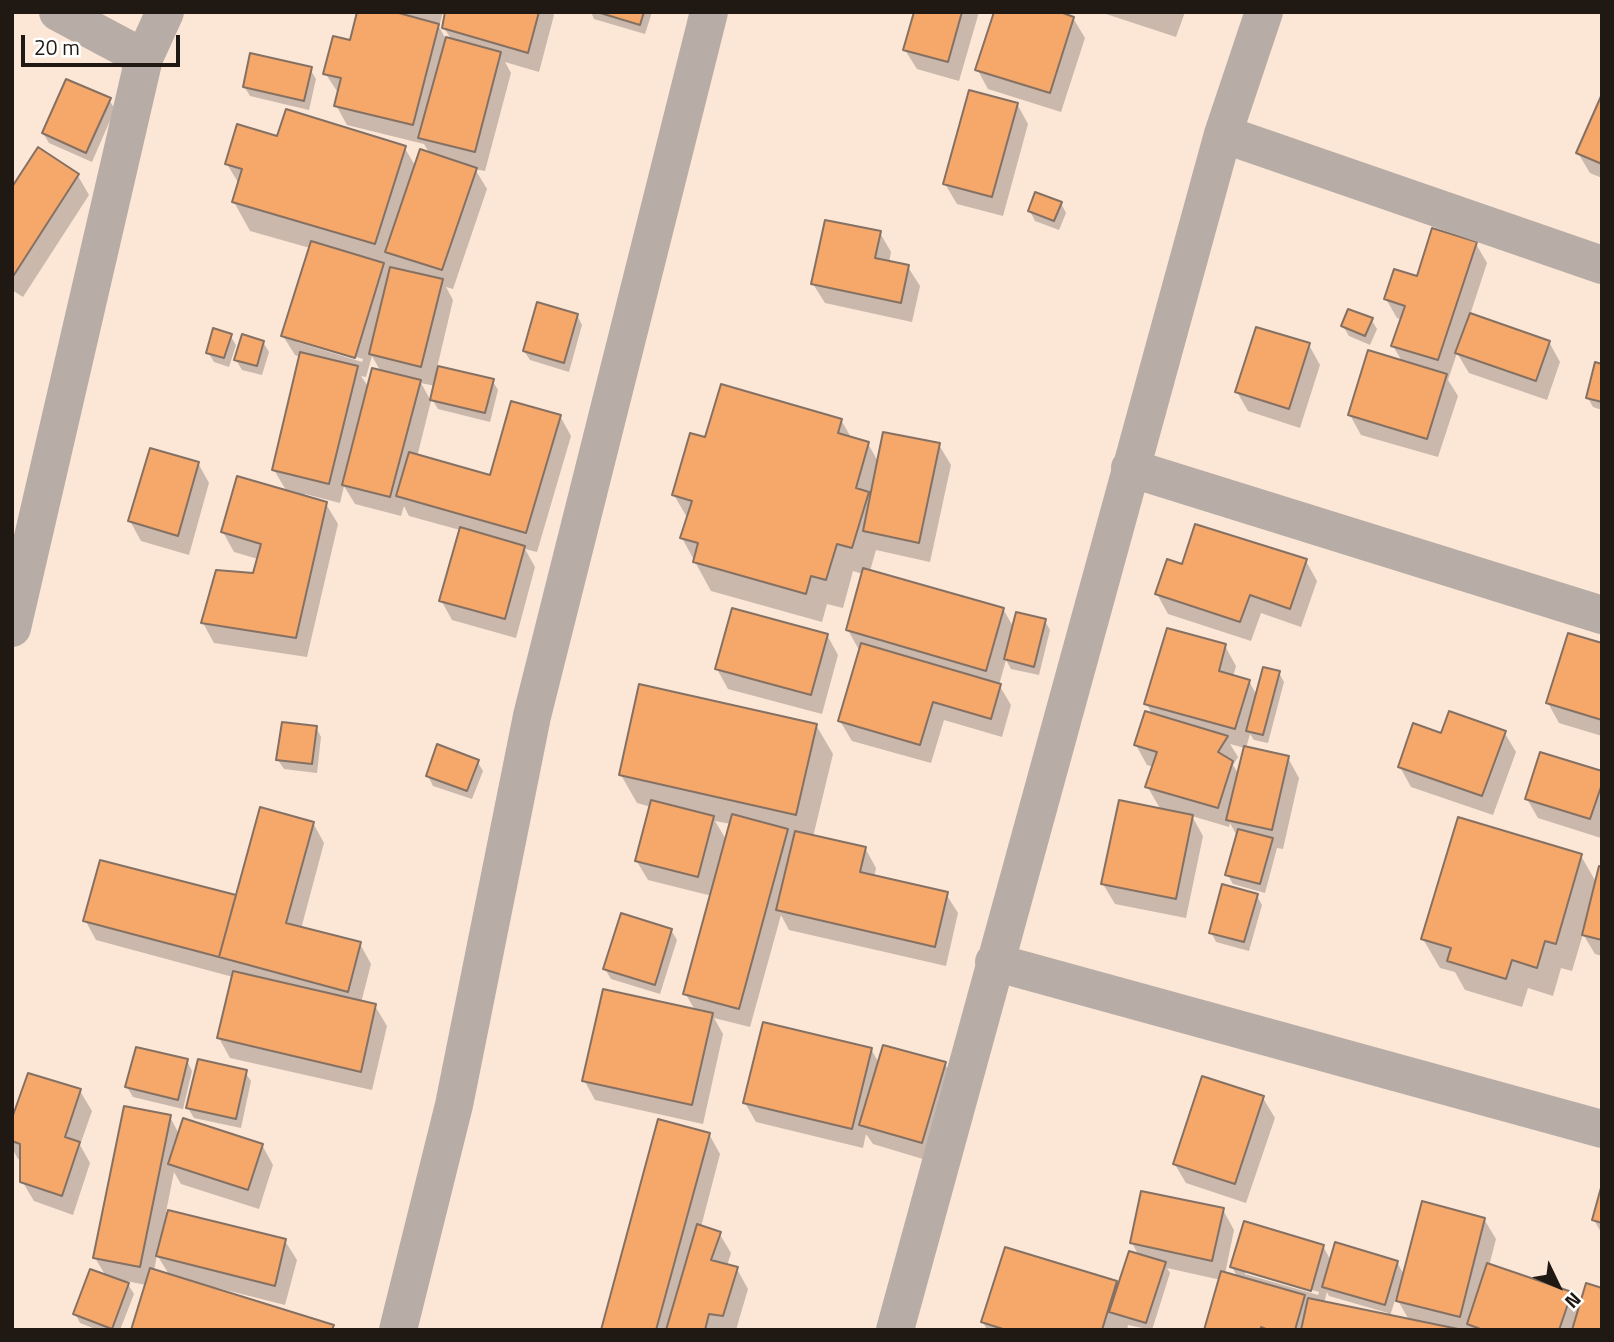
<!DOCTYPE html>
<style>
body{margin:0}
#map{position:relative;width:1614px;height:1342px;overflow:hidden;background:#fce6d6;font-family:"Titillium Web",sans-serif}
canvas{display:block}
.frame{position:absolute;inset:0;border:14px solid #201813;pointer-events:none}
.north{position:absolute;left:1523px;top:1251px;width:70px;height:70px;-webkit-text-stroke:5px #fff;paint-order:stroke;rotate:134deg;font-size:19px;font-weight:700;line-height:28px;text-align:center;color:#201813}
.north::after{content:'';display:block;margin:auto;width:24px;height:32px;background:#201813;clip-path:polygon(50% 0,100% 100%,50% 72%,0 100%)}
.scale{position:absolute;left:21px;top:35px;width:159px;height:32px;box-sizing:border-box;border:4px solid #201813;border-top:0;padding-left:9px;font-size:21px;line-height:24px;white-space:nowrap;color:#201813;-webkit-text-stroke:5px #fff;paint-order:stroke}
</style>
<div id="map">
<canvas width="1614" height="1342"></canvas>
<div class="frame"></div>
<div class="north">N</div>
<div class="scale">20 m</div>
</div>
<script>
const g = document.querySelector('canvas').getContext('2d');
g.lineJoin = 'round';
function fillPath(path, color) { g.fillStyle = color; g.fill(path, 'evenodd'); }
const shape = rows => new Path2D(rows.map(r => 'M' + r).join(''));
function strokePath(path, color, width, dash) { g.strokeStyle = color; g.lineWidth = width; g.lineCap = dash ? 'butt' : 'round'; g.setLineDash(dash || []); g.stroke(path); }
const shadow = shape([
 [359,12,443,12,439,27,446,39,452,40,444,28,447,12,552,12,554,15,539,72,505,62,511,73,485,171,475,169,487,189,453,289,446,287,453,300,437,368,492,380,498,390,490,422,438,409,432,399,435,386,421,383,431,401,417,457,491,478,560,416,571,436,537,552,525,549,535,567,516,638,452,620,441,600,460,530,409,516,404,506,401,516,355,504,344,486,340,503,305,494,304,497,326,504,338,524,307,657,214,643,203,623,254,575,258,559,234,552,223,532,287,492,274,470,301,357,295,355,283,336,310,248,250,231,234,202,239,184,227,164,279,138,404,147,416,167,430,154,424,144,347,125,336,105,339,94,325,73,351,43],
 [297,339,363,359,362,362,297,342],
 [372,356,381,372,369,388,361,376,366,377],
 [591,12,652,12,645,34,594,19],
 [916,12,979,12,959,81,917,69,905,50],
 [1100,12,1185,12,1176,37],
 [1073,18,1085,38,1061,112,988,89,977,69],
 [310,69,316,79,309,110,250,96,244,86],
 [1602,99,1602,178,1590,173,1578,153],
 [109,100,115,109,92,162,49,143,43,133],
 [1017,104,1028,124,1003,216,957,204,945,184],
 [78,176,89,195,23,297,12,290,12,190],
 [1061,203,1066,213,1059,230,1035,221,1030,211],
 [880,233,891,252,889,263,908,267,920,286,912,322,825,303,813,284],
 [1476,244,1487,263,1470,315,1549,342,1560,362,1547,400,1469,373,1457,353,1448,380,1458,396,1438,457,1361,435,1350,415,1403,363,1393,346,1402,320,1397,318,1386,299],
 [577,315,582,325,569,372,530,360,524,351],
 [1371,319,1377,329,1370,345,1349,336,1343,326],
 [230,335,236,345,229,367,214,362,208,352],
 [263,342,269,352,262,375,242,370,236,360],
 [1309,345,1320,365,1300,428,1248,411,1237,392],
 [1602,366,1602,410,1593,407,1588,398],
 [841,420,852,439,868,444,879,463,939,445,951,465,930,562,876,550,870,571,1003,609,1014,628,1045,621,1050,630,1039,675,1011,669,1006,660,999,685,1011,705,1002,737,944,720,931,763,852,741,840,721,859,650,848,630,863,574,853,571,843,608,827,604,822,622,711,591,682,538,688,519,674,495,706,440],
 [198,463,209,483,189,555,141,541,130,521],
 [1306,561,1317,581,1301,627,1261,613,1251,641,1168,614,1157,594,1183,566],
 [827,635,838,655,822,714,728,689,717,669],
 [1602,645,1602,736,1559,723,1548,703],
 [1225,646,1236,666,1233,677,1249,681,1257,696,1279,673,1284,682,1268,743,1254,740,1250,734,1246,748,1288,758,1299,778,1283,849,1277,848,1265,893,1233,884,1227,874,1237,836,1230,823,1229,827,1192,816,1203,836,1186,918,1115,904,1103,884,1161,810,1147,786,1154,767,1147,765,1136,745,1153,715,1146,703],
 [1230,744,1245,748,1239,775,1233,765,1238,757],
 [816,725,833,754,813,837,865,848,876,868,874,877,946,894,958,913,946,966,789,930,781,915,750,1027,714,1018,723,1034,703,1124,595,1100,584,1080,695,1010,685,993,712,896,648,880,636,860,651,807,637,803,621,775],
 [715,821,731,824,727,841],
 [316,727,321,737,317,773,284,769,278,760],
 [1504,732,1516,752,1493,815,1411,787,1400,767,1442,735],
 [477,761,483,771,472,799,433,786,428,776],
 [1602,773,1601,838,1538,818,1527,799],
 [313,823,324,843,301,929,360,944,371,964,361,1003,375,1006,387,1026,372,1090,230,1058,219,1038,233,977,96,940,85,920,237,897],
 [1581,856,1596,882,1602,869,1602,956,1595,954,1583,934,1572,971,1561,968,1553,996,1528,988,1522,1007,1465,990,1455,972,1440,968,1423,939],
 [1257,896,1262,905,1249,951,1216,942,1211,932],
 [671,930,677,940,660,994,611,979,605,969],
 [871,1049,879,1063,945,1064,956,1083,933,1162,873,1144,866,1134,863,1148,756,1122,745,1103],
 [187,1061,192,1071,183,1109,133,1097,127,1087],
 [245,1072,251,1081,241,1128,194,1118,188,1108],
 [80,1091,92,1111,80,1145,90,1163,73,1215,34,1201,22,1181,22,1160,18,1159,12,1148,12,1123],
 [1263,1098,1275,1118,1246,1203,1186,1183,1174,1163],
 [170,1117,179,1134,262,1145,273,1165,259,1209,181,1184,174,1172,166,1212,285,1241,297,1260,285,1305,214,1287,213,1289,333,1326,335,1330,132,1330,146,1285,126,1281,134,1294,120,1330,98,1330,80,1323,75,1313,106,1276,95,1258],
 [157,1255,170,1276,154,1271],
 [709,1134,720,1154,701,1227,719,1233,731,1253,727,1266,737,1269,748,1289,736,1330,603,1330],
 [1602,1191,1602,1234,1594,1220],
 [1223,1210,1234,1230,1225,1274,1238,1278,1232,1267,1323,1246,1331,1261,1397,1262,1404,1275,1484,1219,1496,1239,1489,1266,1571,1294,1580,1309,1602,1330,1205,1330,1221,1280,1167,1268,1170,1273,1152,1330,1128,1325,1127,1330,987,1330,983,1322,1116,1282,1119,1287,1139,1256,1132,1243],
 [1245,1270,1319,1292,1318,1295,1245,1274],
 [1327,1292,1329,1296,1388,1313,1387,1316,1324,1303],
 [1396,1297,1409,1320,1390,1316]
]);
const building = shape([
 [357,12,395,12,439,24,413,125,334,106,341,78,323,74,333,36,350,40,357,12],
 [445,12,539,12,528,53,442,28,445,12],
 [597,12,644,12,640,25,597,12],
 [914,12,962,12,948,62,903,50,914,12],
 [994,12,1060,12,1074,17,1050,93,975,70,994,12],
 [446,37,501,52,475,152,418,138,446,37],
 [250,53,312,67,304,101,243,87,250,53],
 [66,79,111,98,86,153,42,133,66,79],
 [969,90,1018,103,992,197,943,184,969,90],
 [1602,94,1602,164,1576,153,1602,94],
 [286,109,406,146,375,244,232,202,242,169,225,164,237,124,277,136,286,109],
 [38,147,79,174,12,278,12,187,38,147],
 [420,149,477,168,442,270,385,252,420,149],
 [1035,192,1062,202,1054,221,1028,211,1035,192],
 [825,220,881,231,875,258,909,265,901,303,811,284,825,220],
 [1432,228,1477,242,1438,360,1391,346,1405,306,1384,299,1394,269,1417,276,1432,228],
 [311,241,384,263,355,358,281,336,311,241],
 [390,267,443,279,421,367,369,354,390,267],
 [537,302,578,314,564,363,523,351,537,302],
 [1348,309,1373,318,1365,336,1341,326,1348,309],
 [1470,313,1550,341,1536,381,1455,353,1470,313],
 [1256,327,1310,343,1289,409,1235,392,1256,327],
 [213,328,232,334,224,358,206,353,213,328],
 [242,334,264,341,257,366,234,360,242,334],
 [1368,350,1447,374,1427,439,1348,415,1368,350],
 [300,352,358,366,329,484,272,470,300,352],
 [1595,362,1602,364,1602,402,1586,398,1595,362],
 [438,366,494,379,485,413,430,400,438,366],
 [372,368,421,380,390,497,342,485,372,368],
 [721,384,842,419,838,433,869,442,856,488,869,492,852,548,837,544,826,580,811,576,806,594,693,562,698,543,680,538,692,501,672,495,690,433,705,437,721,384],
 [511,401,561,415,526,533,396,496,409,452,490,475,511,401],
 [883,432,940,443,919,543,863,531,883,432],
 [150,448,199,462,178,536,128,521,150,448],
 [237,476,327,502,296,638,201,623,216,570,253,573,261,544,221,532,237,476],
 [1195,524,1307,559,1290,609,1250,595,1240,622,1155,594,1167,559,1182,564,1195,524],
 [460,527,525,546,505,619,439,601,460,527],
 [863,568,1004,608,986,671,846,630,863,568],
 [732,608,828,634,811,695,715,669,732,608],
 [1016,612,1046,619,1034,667,1004,659,1016,612],
 [1167,628,1226,644,1219,671,1250,680,1235,729,1144,704,1167,628],
 [1568,633,1602,643,1602,720,1546,703,1568,633],
 [861,643,1001,684,991,719,933,702,920,745,838,721,861,643],
 [1263,667,1280,671,1263,735,1246,731,1263,667],
 [639,684,817,724,796,815,619,775,639,684],
 [1145,711,1228,736,1218,752,1233,761,1218,808,1145,787,1157,752,1134,745,1145,711],
 [1449,711,1506,731,1482,796,1398,767,1413,723,1441,733,1449,711],
 [282,722,317,726,312,764,276,760,282,722],
 [437,744,479,760,467,791,426,776,437,744],
 [1244,746,1289,756,1272,830,1226,820,1244,746],
 [1540,752,1602,771,1602,784,1590,819,1525,799,1540,752],
 [651,800,714,816,698,877,635,861,651,800],
 [1119,800,1193,815,1176,899,1101,884,1119,800],
 [260,807,314,822,286,923,361,942,348,992,219,957,260,807],
 [732,814,788,829,739,1009,683,994,732,814],
 [1458,817,1582,854,1556,944,1545,941,1537,968,1512,960,1506,979,1447,961,1451,948,1421,939,1458,817],
 [1238,829,1273,838,1260,884,1225,875,1238,829],
 [795,831,866,847,860,872,948,892,935,947,776,910,795,831],
 [100,860,236,895,219,957,83,921,100,860],
 [1599,866,1602,867,1602,940,1582,935,1599,866],
 [1222,884,1258,894,1244,942,1209,933,1222,884],
 [621,913,672,929,655,985,603,969,621,913],
 [233,971,376,1004,361,1072,217,1038,233,971],
 [603,989,713,1013,692,1105,582,1081,603,989],
 [763,1022,872,1048,852,1129,743,1103,763,1022],
 [883,1045,946,1062,922,1143,859,1125,883,1045],
 [136,1047,188,1059,178,1100,125,1087,136,1047],
 [198,1059,247,1070,236,1119,186,1108,198,1059],
 [28,1073,81,1089,65,1137,80,1142,62,1196,20,1182,20,1144,12,1141,12,1118,28,1073],
 [1202,1076,1264,1096,1235,1184,1173,1164,1202,1076],
 [124,1106,171,1115,140,1267,93,1258,124,1106],
 [183,1118,263,1144,248,1190,168,1164,183,1118],
 [658,1119,710,1133,656,1330,601,1330,658,1119],
 [1602,1184,1602,1223,1592,1220,1602,1184],
 [1141,1191,1224,1208,1212,1261,1130,1243,1141,1191],
 [1422,1201,1485,1218,1460,1317,1396,1301,1422,1201],
 [168,1210,286,1239,275,1286,156,1256,168,1210],
 [1244,1221,1324,1245,1311,1291,1230,1267,1244,1221],
 [697,1224,721,1232,711,1260,738,1267,723,1316,709,1314,705,1330,666,1330,697,1224],
 [1335,1242,1398,1261,1385,1305,1322,1287,1335,1242],
 [1005,1247,1117,1281,1102,1330,1006,1330,981,1322,1005,1247],
 [1129,1251,1166,1262,1146,1323,1109,1312,1129,1251],
 [1487,1263,1572,1292,1559,1330,1483,1330,1467,1324,1487,1263],
 [150,1268,334,1325,332,1330,131,1330,150,1268],
 [90,1269,129,1283,112,1329,73,1314,90,1269],
 [1221,1271,1305,1295,1295,1330,1268,1330,1261,1327,1260,1330,1204,1330,1221,1271],
 [1586,1283,1602,1288,1602,1330,1572,1330,1586,1283],
 [1308,1298,1463,1330,1301,1330,1308,1298]
]);
const street = shape([
 [58,12,144,58],
 [1223,134,1264,12],
 [1130,468,1602,615],
 [12,628,144,58,165,12],
 [994,962,1602,1129],
 [398,1330,454,1105,532,716,709,12],
 [895,1330,1223,134,1602,265]
]);
fillPath(shadow, '#0003');
fillPath(building, '#f6a76a');
strokePath(building, '#857163', 2);
strokePath(street, '#b7ada6', 38);
</script>
